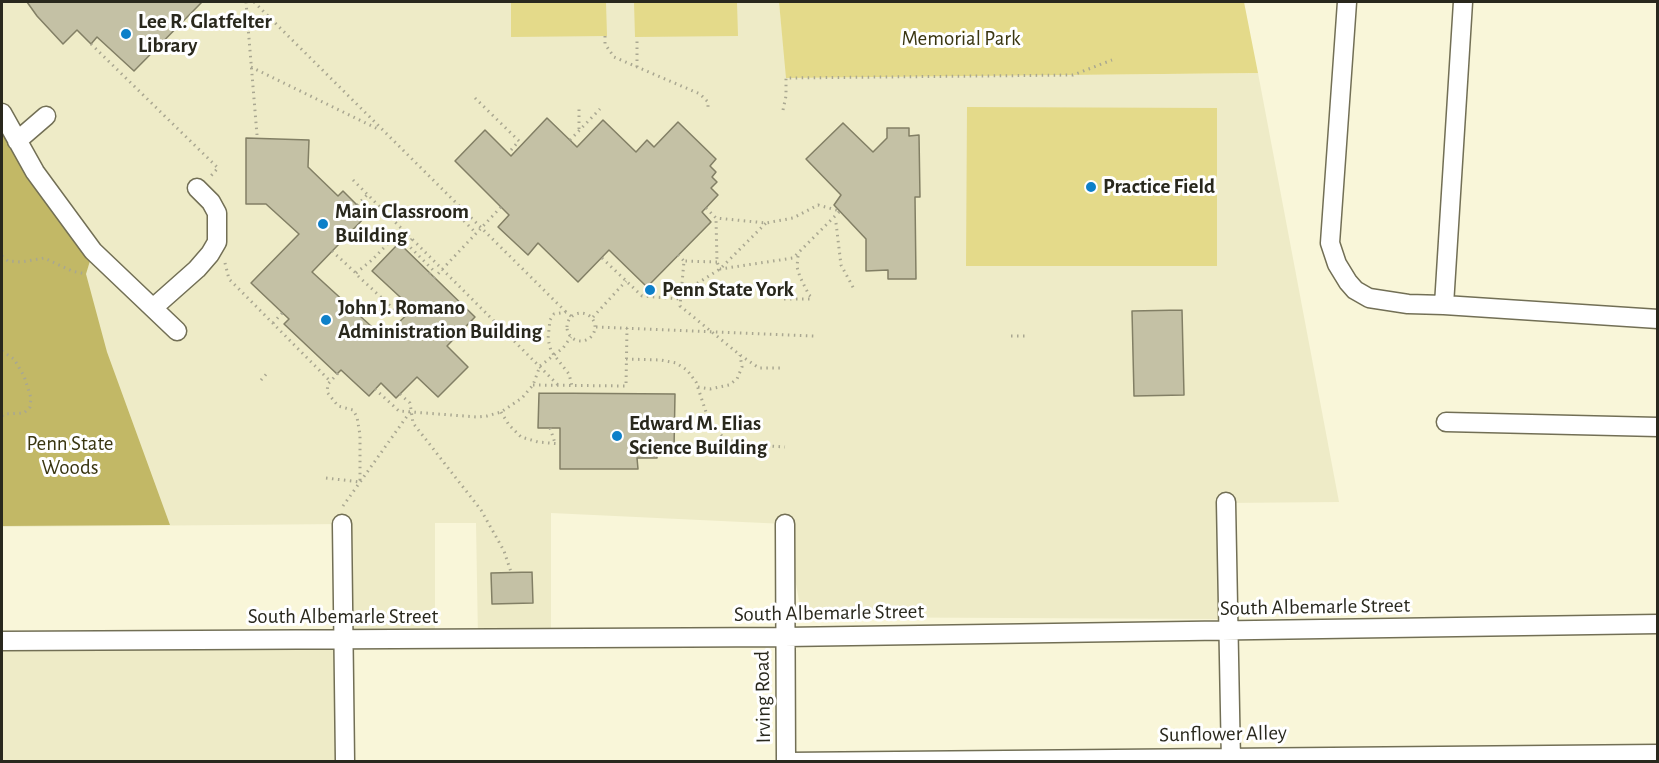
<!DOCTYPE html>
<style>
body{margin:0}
#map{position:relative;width:1659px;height:763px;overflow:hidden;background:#f9f6d9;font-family:"Alegreya Sans",sans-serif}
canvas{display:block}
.frame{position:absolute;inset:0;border:3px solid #29281d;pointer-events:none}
</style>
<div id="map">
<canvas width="1659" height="763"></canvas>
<div class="frame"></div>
</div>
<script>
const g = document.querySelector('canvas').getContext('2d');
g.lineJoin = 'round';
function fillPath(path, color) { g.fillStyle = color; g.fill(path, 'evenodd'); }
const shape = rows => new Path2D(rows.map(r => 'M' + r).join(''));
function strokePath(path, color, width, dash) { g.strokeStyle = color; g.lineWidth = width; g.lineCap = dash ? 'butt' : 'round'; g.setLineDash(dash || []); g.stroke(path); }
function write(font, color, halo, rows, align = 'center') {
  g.font = font + ' "Alegreya Sans",sans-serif'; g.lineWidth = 6; g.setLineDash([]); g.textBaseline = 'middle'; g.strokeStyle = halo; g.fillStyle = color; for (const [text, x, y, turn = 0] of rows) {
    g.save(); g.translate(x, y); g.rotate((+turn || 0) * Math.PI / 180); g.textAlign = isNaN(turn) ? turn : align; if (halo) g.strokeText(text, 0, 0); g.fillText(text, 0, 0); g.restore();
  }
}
const built = shape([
 [2,2,779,2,787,78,1258,73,1339,502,1226,503,1218,619,802,617,785,524,551,513,551,638,478,638,476,523,435,523,435,639,343,639,345,762,2,761,2,641,343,639,342,524,2,527]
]);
const green = shape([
 [511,2,606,2,607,36,511,37],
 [634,2,737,2,738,36,635,37],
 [779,2,1244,2,1258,73,786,78],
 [967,107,1217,108,1217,266,966,266]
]);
const forest = shape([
 [2,113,93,251,86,274,107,352,170,525,2,526]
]);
const building = shape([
 [27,2,202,2,134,71,97,37,91,44,77,30,63,44,37,16,27,2],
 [547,118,577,147,603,120,636,152,647,140,654,147,678,122,716,159,710,166,716,172,712,177,717,182,711,188,718,195,702,212,711,222,647,287,609,250,578,282,538,243,528,255,498,227,509,215,455,161,485,130,511,156,547,118],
 [843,123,873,152,887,138,887,128,909,128,909,136,919,135,920,197,915,197,916,279,888,279,888,270,866,271,866,239,834,205,841,195,806,159,843,123],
 [246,138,309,140,308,167,338,196,343,191,367,215,312,272,383,337,413,309,372,271,399,243,475,317,447,346,468,367,438,397,417,377,396,398,381,383,369,396,341,370,337,374,284,324,289,319,251,283,299,234,266,204,246,204,246,138],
 [1182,310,1184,395,1134,396,1132,311,1182,310],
 [539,393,675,394,674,450,657,450,657,458,637,458,638,469,560,469,560,428,538,428,539,393],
 [532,572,533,603,492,604,491,573,532,572]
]);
const path = shape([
 [246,2,257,135],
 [254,2,566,312],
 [605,36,605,44,614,57,700,94,708,102,708,107],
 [91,44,218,168,209,178],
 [251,67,380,130],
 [637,67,637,37],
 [475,98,519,141,511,150,514,153],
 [783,110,786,96,786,78,1073,75,1112,60],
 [579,129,579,109],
 [570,140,600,109],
 [353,180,559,386],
 [357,205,368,194],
 [461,208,456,213,476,233],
 [706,208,716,218,766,223,793,218,818,205,840,211,793,258,720,269,717,262,716,218],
 [836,223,841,265,854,289],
 [412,239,407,244,433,270,429,274],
 [332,251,358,275],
 [678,255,684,261],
 [2,256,8,261,21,262,44,258,72,271,86,274],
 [798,256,797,267,800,277,809,295,814,299],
 [602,258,642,296,681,299],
 [717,262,684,261,680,306,740,355,759,368,784,368],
 [225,263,229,279,330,381],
 [356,273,372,260,402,229],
 [358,276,397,312,407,303],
 [434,278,501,207],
 [682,293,720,269,766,223],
 [784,299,812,299],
 '567 327a14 14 0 1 1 28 0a14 14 0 1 1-28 0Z',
 [571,316,566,312,554,314,550,320,548,339,551,351,569,374,572,386],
 [593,317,626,281],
 [273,323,284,311],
 [596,327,814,336],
 [1011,336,1027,336],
 [2,351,14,359,24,376,31,398,30,407,24,413,4,414,2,416],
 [626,359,661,360,676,363,687,370,696,382,710,424,723,437,740,444,785,447],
 [261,380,269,371],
 [533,385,626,386,627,328],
 [698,387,710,389,729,385,737,379,742,367,740,355],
 [375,389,399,411,477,417,487,416,501,412,522,398,533,385,540,366,563,348,571,337],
 [400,394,410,403,413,423,481,510,504,551,511,572],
 [501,412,509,425,521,437,538,442,560,444],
 [550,428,555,443],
 [326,478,360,482,360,435,357,417,353,410,338,406,327,392,328,384,341,370],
 [343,506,410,412]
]);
const minor = shape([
 [1347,2,1330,243,1337,264,1348,282,1355,290,1369,298,1408,304,1444,305,1463,2],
 [2,113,35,172,93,251,177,331],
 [17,141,46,116],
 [1444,305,1658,319],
 [153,308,197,269,210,254,217,242,217,213,211,202,197,188],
 [1446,422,1658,427],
 [1226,502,1231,762],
 [342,524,345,762],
 [785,524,786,762],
 [2,641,785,637,1658,624],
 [788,762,1658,754]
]);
const markers = [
 [126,34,6,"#0d80c9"],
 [1091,187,6,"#0d80c9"],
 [323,224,6,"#0d80c9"],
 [650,290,6,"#0d80c9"],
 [326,320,6,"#0d80c9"],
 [617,436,6,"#0d80c9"]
];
const poiNames = [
 ["Lee R. Glatfelter",138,22],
 ["Library",138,46],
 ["Practice Field",1103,187],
 ["Main Classroom",335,212],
 ["Building",335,236],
 ["Penn State York",662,290],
 ["John J. Romano",338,308],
 ["Administration Building",338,332],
 ["Edward M. Elias",629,424],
 ["Science Building",629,448]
];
const parkNames = [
 ["Memorial Park",961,39],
 ["Penn State",70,444],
 ["Woods",70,468]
];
const streetNames = [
 ["South Albemarle Street",1315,607,-1],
 ["South Albemarle Street",829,613,-1],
 ["South Albemarle Street",343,617],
 ["Irving Road",763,697,-91],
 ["Sunflower Alley",1223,734,-1]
];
fillPath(built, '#eeebc7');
fillPath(green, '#e4da8a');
fillPath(forest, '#c2b866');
fillPath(building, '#c4c1a5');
strokePath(building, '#827f65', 1.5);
strokePath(minor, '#726f55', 21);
strokePath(path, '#a9a791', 3, [1.5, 4.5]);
strokePath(minor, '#fff', 18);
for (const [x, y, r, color] of markers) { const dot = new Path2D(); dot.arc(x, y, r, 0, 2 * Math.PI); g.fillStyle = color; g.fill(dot); strokePath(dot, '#fff', 2); }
write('bold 21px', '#29281d', '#fff', poiNames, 'left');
write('21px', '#3a3611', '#fff', parkNames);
write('21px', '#29281d', '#fff', streetNames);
</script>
